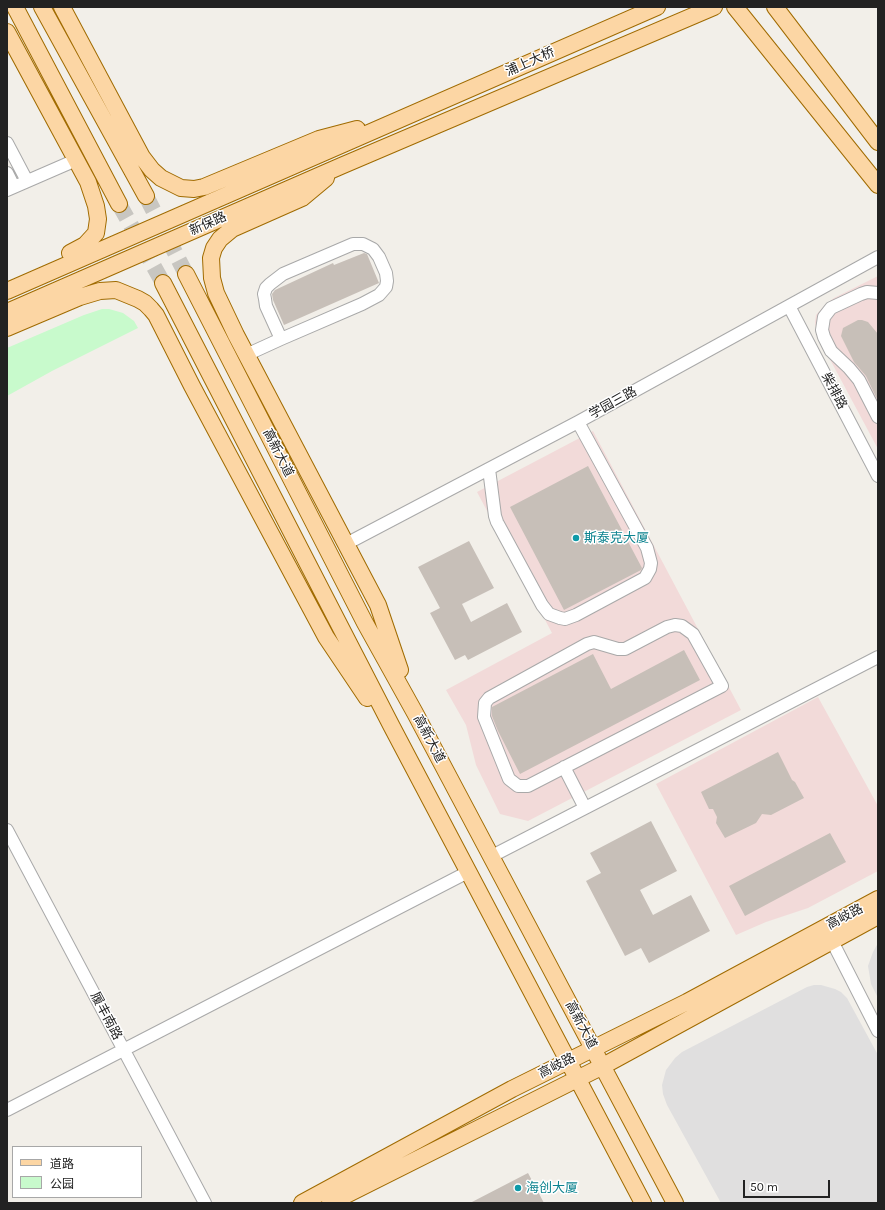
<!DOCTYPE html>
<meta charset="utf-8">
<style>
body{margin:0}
#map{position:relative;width:885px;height:1210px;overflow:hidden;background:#f2efe9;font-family:Karla,"Noto Sans SC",sans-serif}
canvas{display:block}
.frame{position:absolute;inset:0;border:8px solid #222;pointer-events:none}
.legend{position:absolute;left:12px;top:1146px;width:130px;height:52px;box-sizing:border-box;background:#fff;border:1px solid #a7a7a7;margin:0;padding:5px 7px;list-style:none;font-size:12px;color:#222}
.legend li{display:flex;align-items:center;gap:8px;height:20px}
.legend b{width:20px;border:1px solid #a7a7a7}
.scale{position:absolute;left:743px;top:1180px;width:87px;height:18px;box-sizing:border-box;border:2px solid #222;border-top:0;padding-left:5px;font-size:12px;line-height:14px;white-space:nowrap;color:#222;-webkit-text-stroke:3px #fff;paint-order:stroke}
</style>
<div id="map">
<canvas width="885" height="1210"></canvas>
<div class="frame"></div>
<ul class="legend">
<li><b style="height:5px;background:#fcd6a4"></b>道路</li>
<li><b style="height:11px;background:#c8facc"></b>公园</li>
</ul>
<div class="scale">50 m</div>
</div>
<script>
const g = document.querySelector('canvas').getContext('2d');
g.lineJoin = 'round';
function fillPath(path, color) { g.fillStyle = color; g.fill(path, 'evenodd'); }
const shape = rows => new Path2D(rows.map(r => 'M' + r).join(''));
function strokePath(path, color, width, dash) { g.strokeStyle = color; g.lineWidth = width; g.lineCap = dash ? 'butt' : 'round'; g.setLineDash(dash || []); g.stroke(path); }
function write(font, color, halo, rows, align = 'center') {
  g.font = font + ' Karla,"Noto Sans SC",sans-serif'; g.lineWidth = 3; g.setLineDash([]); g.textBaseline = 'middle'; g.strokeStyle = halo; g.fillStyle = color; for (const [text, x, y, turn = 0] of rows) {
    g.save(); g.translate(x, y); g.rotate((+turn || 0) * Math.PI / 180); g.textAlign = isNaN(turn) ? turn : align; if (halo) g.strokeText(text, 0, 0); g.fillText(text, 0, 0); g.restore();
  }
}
const residential = shape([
 [878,943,878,998,871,984,868,966,873,952],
 [814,985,821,985,835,989,841,992,847,998,878,1055,878,1203,721,1203,667,1105,663,1094,662,1085,666,1070,675,1058,682,1052,807,987]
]);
const commercial = shape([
 [878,276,878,449,818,337,815,323,816,315,826,304,834,298],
 [593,431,741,710,528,821,500,814,476,765,466,725,446,690,552,633,477,492],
 [818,697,878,806,878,871,808,908,766,922,736,935,656,784]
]);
const park = shape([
 [102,309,109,309,123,313,134,321,138,328,52,371,7,396,7,348,84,315]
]);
const building = shape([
 [364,253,367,254,379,283,284,325,273,300,272,294,275,290,333,263,334,265],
 [858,320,862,320,868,322,878,334,878,401,866,376,854,362,841,336,843,328],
 [588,466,642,568,641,570,564,610,510,507],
 [469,541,494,588,462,604,471,622,507,603,522,632,468,660,465,655,455,660,430,613,440,608,418,567],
 [684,650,700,680,520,774,498,731,492,716,492,707,593,654,611,689],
 [778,752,792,780,795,782,804,798,771,815,762,814,756,823,725,838,716,823,717,817,713,809,709,809,701,792],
 [651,821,677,871,640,890,653,915,691,895,710,931,649,963,641,948,625,956,586,881,601,873,590,853],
 [830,833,846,862,745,916,729,886],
 [528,1173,544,1203,470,1203]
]);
const majorTunnel = shape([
 [146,196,186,274],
 [119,204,163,283]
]);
const minor = shape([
 [7,143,27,181],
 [7,173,14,187],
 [7,190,76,160],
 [878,293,867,292,861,294,831,308,824,317,822,330,824,337,831,351,849,368,859,380,878,417],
 [789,306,878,476],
 [246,355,281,339,362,304,379,295,386,287,387,281,386,273,379,257,373,249,363,244,353,244,283,274,270,284,266,288,264,294,265,299,266,306,281,339],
 [489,469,495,516,497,522,542,605,549,614,560,618,565,619,576,615,645,578,650,569,651,563,647,548,578,422],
 [346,544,578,422,878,257],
 [675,625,682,626,693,634,722,686,528,786,518,786,509,779,484,717,485,703,489,698,587,644,594,642,618,649,625,649,667,627,675,625],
 [564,767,585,808],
 [7,830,205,1203],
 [492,856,878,657],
 [832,941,878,1031],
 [7,1110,468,872]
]);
const major = shape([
 [15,7,119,204],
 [42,7,146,196],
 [62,7,142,157,152,170,161,178,181,188,194,189,204,187,319,139,357,129],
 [735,7,878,185],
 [775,7,878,142],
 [7,32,88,182,96,206,98,219,96,233,85,245,70,253],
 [326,178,302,198,232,229,220,239,214,248,211,258,212,278,216,293,236,335,378,605,400,670],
 [186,274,365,623,415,713,675,1203],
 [163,283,392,727,643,1203],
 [7,291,657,7],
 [7,312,341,166,714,7],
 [7,328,80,297,100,291,116,290,138,299,145,303,151,309,156,315,192,386,326,637,367,698],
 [302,1203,512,1089,687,1002,878,899],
 [330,1203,603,1066,878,916]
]);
const markers = [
 [576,538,4,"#0f9aa8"],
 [518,1188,4,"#0f9aa8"]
];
const streetNames = [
 ["浦上大桥",530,62,-24],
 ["新保路",208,224,-24],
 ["柴排路",834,391,62],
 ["学园三路",613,403,-29],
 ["高新大道",278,453,63],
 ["高新大道",429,739,62],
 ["高岐路",845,917,-28],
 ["履丰南路",106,1016,62],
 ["高新大道",581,1025,62],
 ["高岐路",557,1066,-27]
];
const cultureNames = [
 ["斯泰克大厦",584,538],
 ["海创大厦",526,1188]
];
fillPath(residential, '#e0dfdf');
fillPath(commercial, '#f2dad9');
fillPath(park, '#c8facc');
fillPath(building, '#c7bfb8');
strokePath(majorTunnel, '#c8c6c1', 16, [16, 8]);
strokePath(minor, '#a9a9a9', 14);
strokePath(major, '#a06b00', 18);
strokePath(minor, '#fff', 12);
strokePath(major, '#fcd6a4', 16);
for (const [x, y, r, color] of markers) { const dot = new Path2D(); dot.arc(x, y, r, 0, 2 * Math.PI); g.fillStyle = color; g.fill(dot); strokePath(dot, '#fff', 1.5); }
write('13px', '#222', '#fff', streetNames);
write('13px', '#0d838f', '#fff', cultureNames, 'left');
</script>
